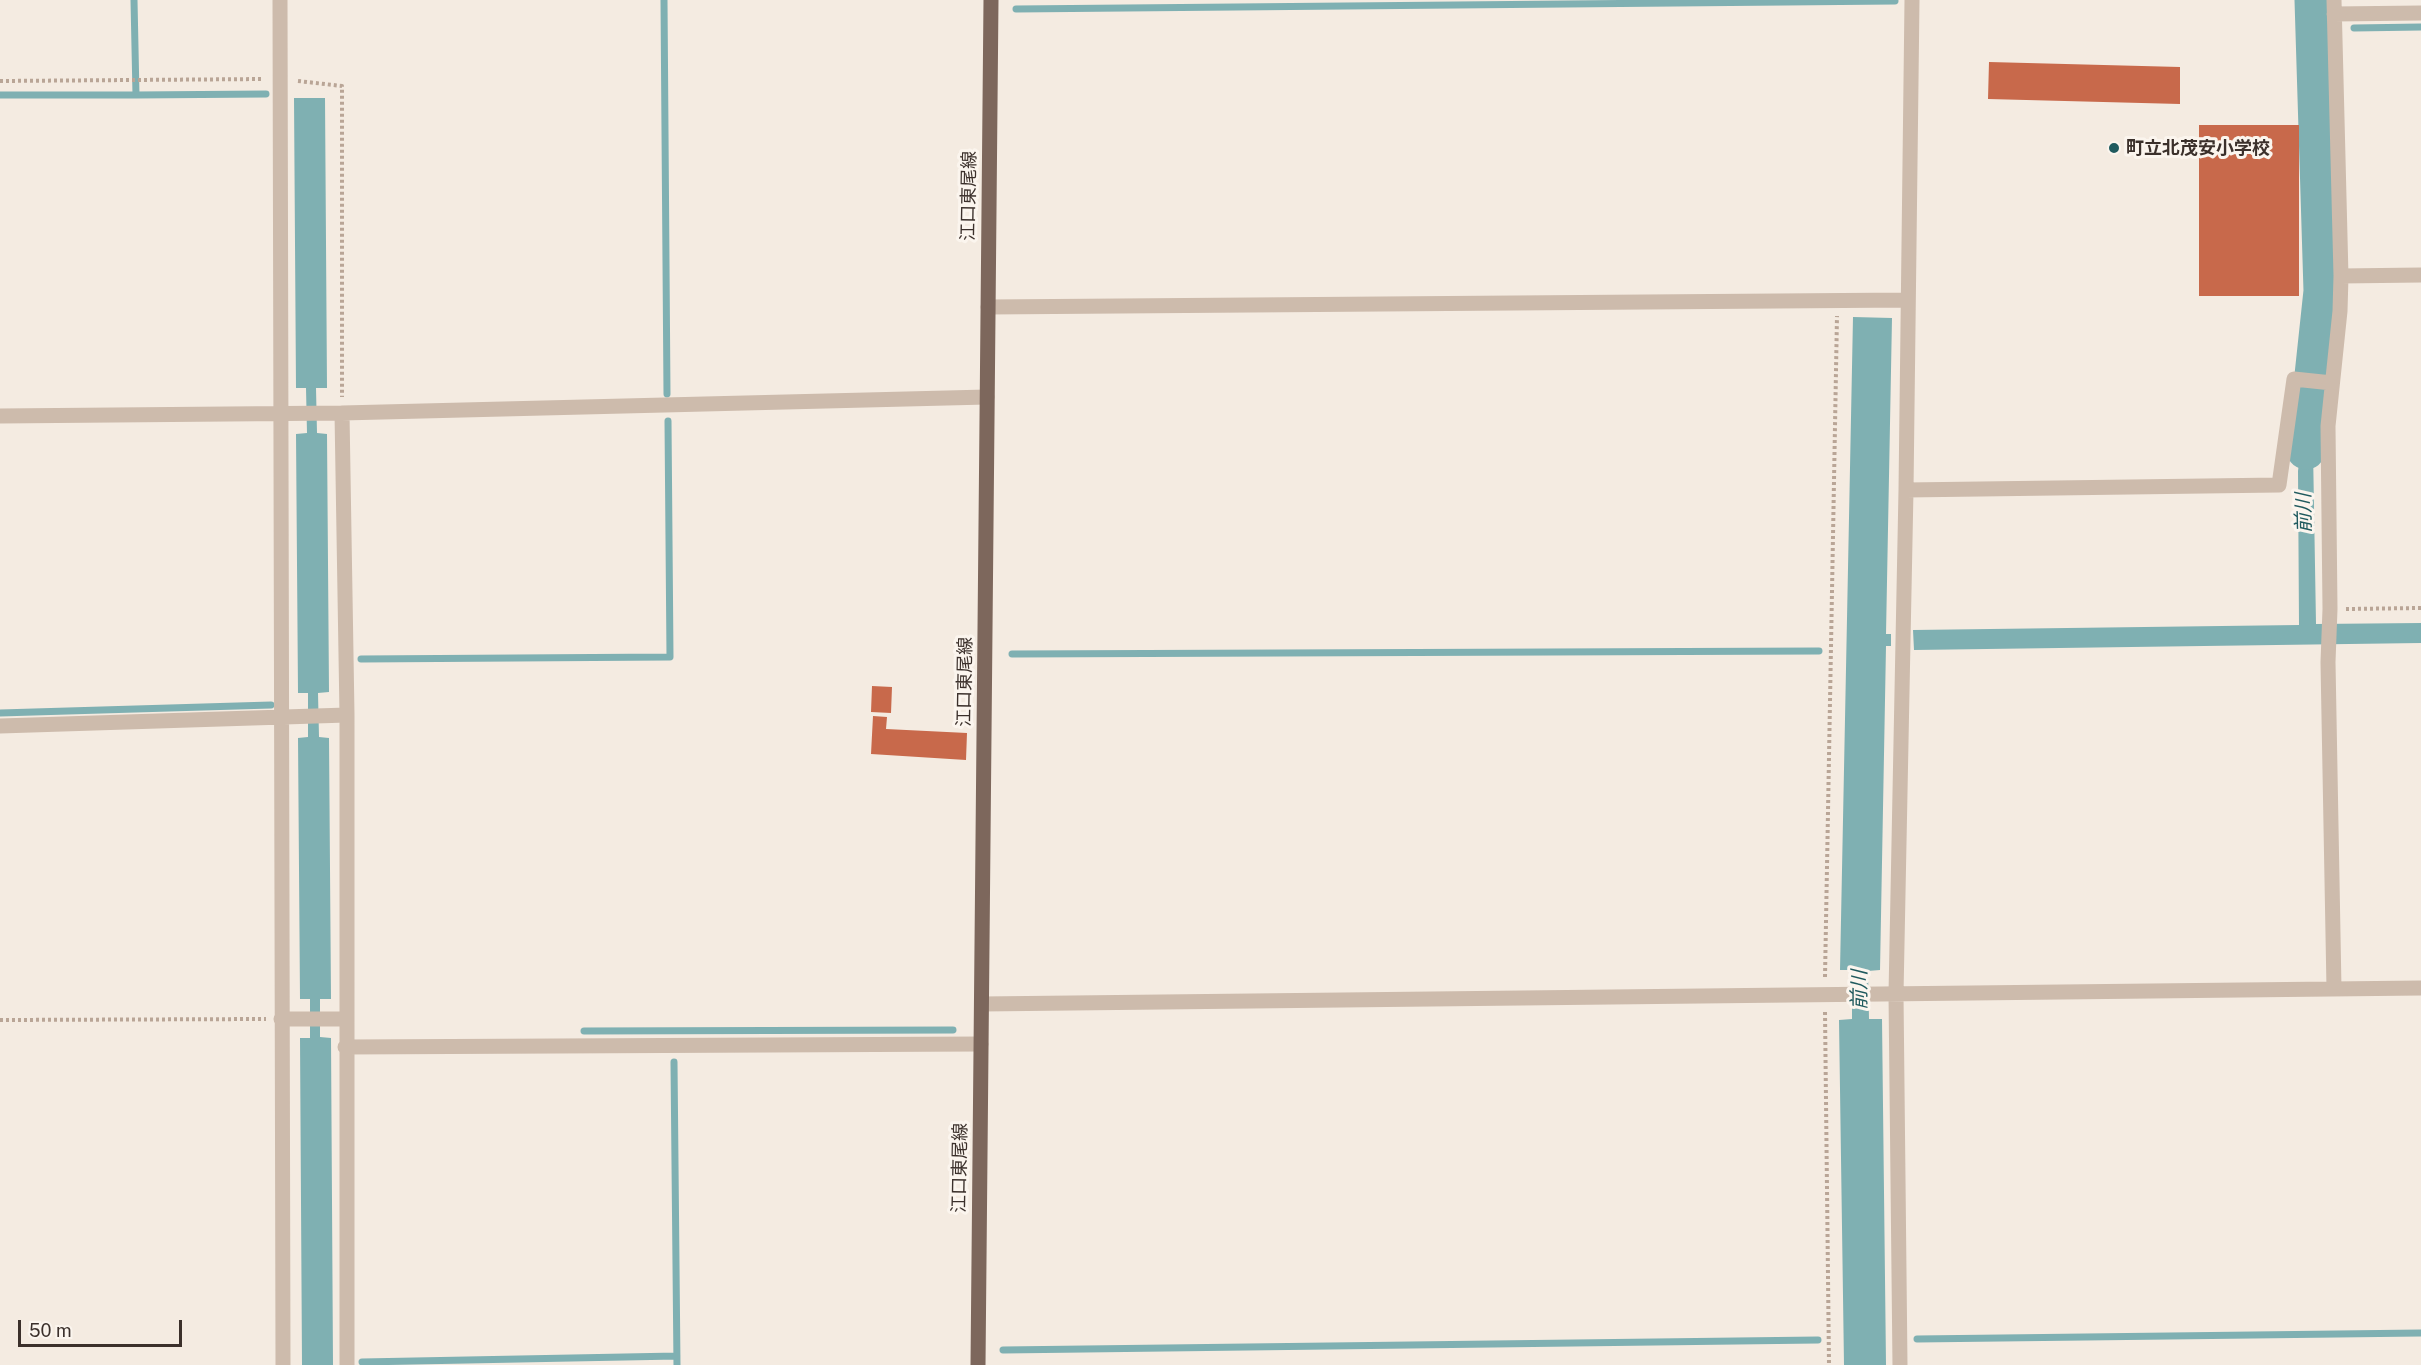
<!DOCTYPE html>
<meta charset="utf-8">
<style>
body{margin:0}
#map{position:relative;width:2421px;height:1365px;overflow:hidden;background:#f4ebe1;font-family:"Public Sans",sans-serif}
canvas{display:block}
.scale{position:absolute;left:18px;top:1320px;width:164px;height:27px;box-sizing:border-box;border:3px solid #3b302b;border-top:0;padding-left:8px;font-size:18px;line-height:21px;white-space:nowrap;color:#3b302b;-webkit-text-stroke:4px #fbf5ee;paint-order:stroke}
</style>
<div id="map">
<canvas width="2421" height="1365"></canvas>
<div class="scale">50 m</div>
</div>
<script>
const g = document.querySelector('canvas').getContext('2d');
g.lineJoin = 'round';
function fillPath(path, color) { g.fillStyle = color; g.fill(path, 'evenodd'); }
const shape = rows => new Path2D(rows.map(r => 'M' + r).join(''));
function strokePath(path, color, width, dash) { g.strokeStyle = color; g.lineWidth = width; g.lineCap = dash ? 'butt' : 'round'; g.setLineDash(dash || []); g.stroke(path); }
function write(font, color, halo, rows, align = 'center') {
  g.font = font + ' "Public Sans","Noto Sans JP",sans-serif'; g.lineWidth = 6; g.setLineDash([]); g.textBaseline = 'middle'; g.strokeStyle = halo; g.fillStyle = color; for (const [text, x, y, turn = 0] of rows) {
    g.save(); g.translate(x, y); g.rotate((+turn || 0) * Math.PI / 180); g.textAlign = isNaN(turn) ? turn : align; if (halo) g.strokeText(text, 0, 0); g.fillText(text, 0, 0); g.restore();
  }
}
const water = shape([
 [294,98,325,98,327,388,316,388,317,433,327,434,329,692,318,693,319,737,329,738,331,999,320,999,320,1037,331,1038,333,1365,302,1365,300,1038,310,1038,310,999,300,999,298,738,308,737,308,693,298,693,296,434,307,433,306,388,296,388],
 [1853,317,1892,318,1886,634,1891,634,1891,646,1886,646,1880,970,1868,971,1869,1019,1882,1019,1886,1365,1844,1365,1839,1020,1852,1019,1852,970,1840,970],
 [2307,397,2316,399,2313,449,2316,624,2421,623,2421,643,1914,650,1913,630,2299,625,2298,471]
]);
const stream = shape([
 [134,0,136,95,266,94],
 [664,0,667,394],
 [1016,9,1895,1],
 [2354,28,2421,27],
 [0,95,136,95],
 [1012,654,1819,651],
 [361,659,670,657,668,421],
 [0,713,271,705],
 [584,1031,953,1030],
 [674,1062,677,1365],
 [1917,1339,2421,1333],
 [1003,1350,1818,1340],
 [362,1362,677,1356]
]);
const river = shape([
 [2306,450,2323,291,2314,0]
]);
const building = shape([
 [1989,62,2180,67,2180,104,1988,99],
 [2199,125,2299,125,2299,296,2199,296],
 [872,686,892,687,891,713,871,712],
 [873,716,887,717,886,729,967,733,966,760,871,754]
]);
const path = shape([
 [0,81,264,79],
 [298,81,342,86,342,397],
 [2346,609,2421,608],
 [1825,977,1837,316],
 [1825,1012,1829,1365],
 [0,1020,266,1019]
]);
const minor = shape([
 [280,0,283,1365],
 [2334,0,2341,276,2340,311,2328,426,2330,609,2328,662,2334,989],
 [2334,14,2421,13],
 [2341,276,2421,275],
 [988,307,1908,300],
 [342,413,347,715,347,1365],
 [0,416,342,413,987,397],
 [1906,490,2279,485,2294,379,2332,383],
 [0,726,347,715],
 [982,1004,2421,988],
 [281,1019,345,1019],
 [345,1047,981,1044],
 [1900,1365,1896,994,1906,490,1912,0]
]);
const major = shape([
 [978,1365,991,0]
]);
const markers = [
 [2114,148,6,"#1f5a5e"]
];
const poiNames = [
 ["町立北茂安小学校",2126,148]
];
const streetNames = [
 ["江口東尾線",969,196,-89],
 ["江口東尾線",965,682,-89],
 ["江口東尾線",960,1168,-89]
];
const waterNames = [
 ["前川",2304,513,-91],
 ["前川",1860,990,-90]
];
fillPath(water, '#7fb0b2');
strokePath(stream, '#7fb0b2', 7);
strokePath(river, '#7fb0b2', 39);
fillPath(building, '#c8694b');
strokePath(path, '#b9a596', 4, [3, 3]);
strokePath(minor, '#cdbbac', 15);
strokePath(major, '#7d675c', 15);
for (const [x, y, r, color] of markers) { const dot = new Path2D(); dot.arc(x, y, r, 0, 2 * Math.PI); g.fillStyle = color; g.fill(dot); strokePath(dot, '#fbf5ee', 2); }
write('bold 18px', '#3b302b', '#fbf5ee', poiNames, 'left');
write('18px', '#3b302b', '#fbf5ee', streetNames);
write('italic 20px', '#1f5a5e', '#fbf5ee', waterNames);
</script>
